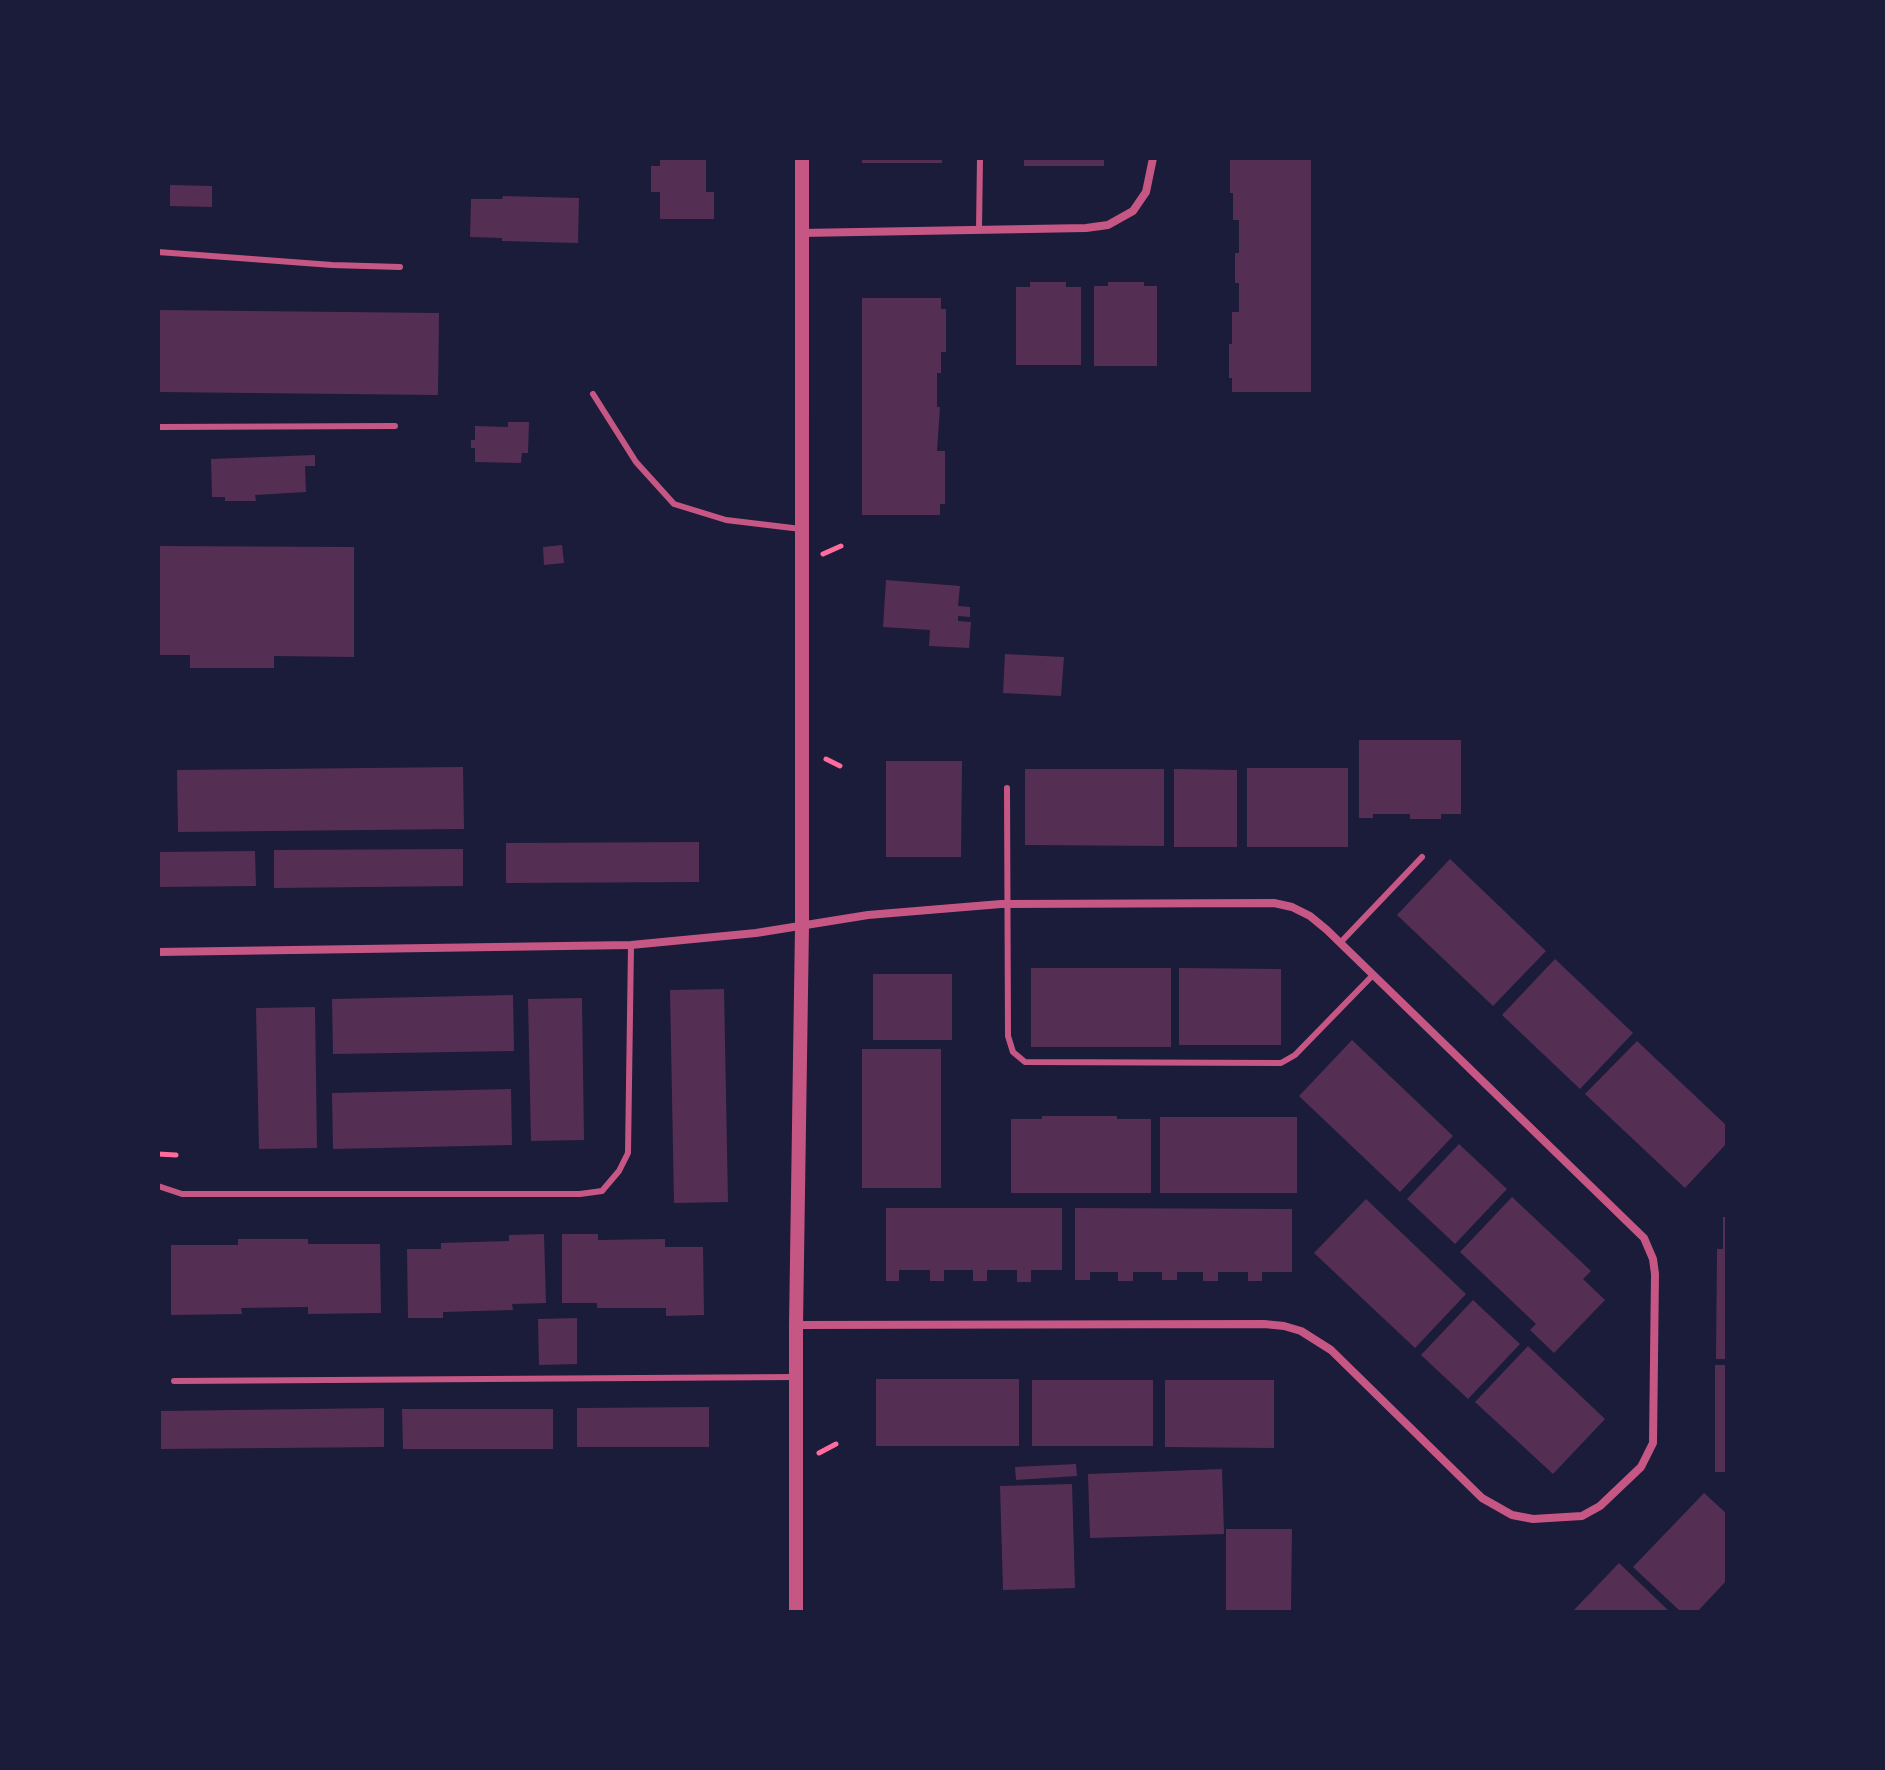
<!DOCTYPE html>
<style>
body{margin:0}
#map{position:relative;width:1885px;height:1770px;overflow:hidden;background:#1b1b3a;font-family:"PT Sans Narrow",sans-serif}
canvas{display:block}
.frame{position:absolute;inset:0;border:160px solid #1b1b3a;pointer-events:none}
</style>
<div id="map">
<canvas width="1885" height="1770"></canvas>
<div class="frame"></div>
</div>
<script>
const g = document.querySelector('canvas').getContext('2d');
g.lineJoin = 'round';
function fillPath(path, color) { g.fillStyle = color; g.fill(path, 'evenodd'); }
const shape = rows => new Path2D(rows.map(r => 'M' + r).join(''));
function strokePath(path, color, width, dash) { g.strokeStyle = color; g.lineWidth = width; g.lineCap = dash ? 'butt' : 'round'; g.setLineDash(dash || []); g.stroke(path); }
const building = shape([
 [660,158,706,158,706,192,714,192,714,219,660,219,660,192,651,192,651,166,660,166],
 [862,158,942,158,942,163,862,163],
 [1024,158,1104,158,1104,166,1024,166],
 [1233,158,1311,158,1311,392,1232,392,1232,378,1229,378,1229,344,1232,344,1232,312,1239,312,1239,283,1235,283,1235,253,1239,253,1239,220,1233,220,1233,193,1230,193,1230,160],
 [170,185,212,186,212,207,170,206],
 [503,196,579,198,578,243,502,241,502,238,470,237,471,199,502,199],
 [1030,282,1066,282,1066,287,1081,287,1081,365,1016,365,1016,287,1030,287],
 [1108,282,1144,282,1144,286,1157,286,1157,366,1094,366,1094,286,1108,286],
 [862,298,941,298,941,309,946,309,946,352,941,352,941,373,937,373,937,407,940,407,937,451,945,451,945,504,940,504,940,515,862,515],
 [158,310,439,313,438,395,158,392],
 [508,422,529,422,528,453,522,453,521,463,475,462,475,448,471,448,471,440,475,440,475,426,508,427],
 [315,455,315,466,305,466,306,492,255,495,256,501,225,501,225,497,212,497,211,459],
 [562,545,564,563,544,565,543,547],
 [158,546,354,547,354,657,274,656,274,668,190,668,190,655,158,655],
 [886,580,960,586,958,606,970,607,970,617,958,616,958,621,971,622,969,648,929,646,930,630,883,627],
 [1005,654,1064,657,1061,696,1003,693],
 [1359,740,1461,740,1461,814,1441,814,1441,819,1410,819,1410,814,1373,814,1373,818,1359,818],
 [886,761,962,761,961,857,886,857],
 [463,767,464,829,178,832,177,770],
 [1247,768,1348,768,1348,847,1247,847],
 [1025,769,1164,769,1164,846,1025,845],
 [1174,769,1237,770,1237,847,1174,847],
 [699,842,699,882,506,883,506,843],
 [463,849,463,886,274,888,274,850],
 [255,851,256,886,158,887,158,852],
 [1450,859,1546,951,1493,1006,1397,915],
 [1555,959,1633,1033,1580,1089,1502,1015],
 [1031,968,1171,968,1171,1047,1031,1047],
 [1179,968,1281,969,1281,1045,1179,1045],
 [873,974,952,974,952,1040,873,1040],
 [724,989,728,1202,674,1203,670,990],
 [513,995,514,1051,333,1054,332,999],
 [582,998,584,1140,531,1141,528,999],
 [315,1007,317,1148,259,1149,256,1008],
 [1352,1040,1453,1136,1400,1192,1299,1096],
 [1637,1041,1727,1126,1727,1143,1685,1188,1585,1094],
 [862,1049,941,1049,941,1188,862,1188],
 [511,1089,512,1145,333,1149,332,1093],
 [1042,1116,1117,1116,1117,1119,1151,1119,1151,1193,1011,1193,1011,1119,1042,1119],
 [1160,1117,1297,1117,1297,1193,1160,1193],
 [1459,1144,1507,1189,1455,1244,1407,1199],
 [1512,1197,1591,1271,1583,1279,1605,1300,1554,1353,1530,1330,1536,1324,1460,1252],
 [1366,1199,1466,1294,1415,1348,1314,1253],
 [886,1208,1062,1208,1062,1270,1031,1270,1031,1282,1017,1282,1017,1270,987,1270,987,1281,973,1281,973,1270,944,1270,944,1281,930,1281,930,1270,899,1270,899,1281,886,1281],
 [1075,1208,1292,1209,1292,1272,1262,1272,1262,1281,1248,1281,1248,1272,1218,1272,1218,1281,1203,1281,1203,1272,1177,1272,1177,1280,1162,1280,1162,1272,1133,1272,1133,1281,1118,1281,1118,1272,1090,1272,1090,1280,1075,1280],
 [1723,1217,1727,1217,1727,1359,1716,1359,1717,1249,1723,1249],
 [544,1234,546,1303,512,1304,513,1310,443,1312,443,1318,408,1318,407,1249,441,1249,441,1243,509,1241,509,1235],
 [562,1234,598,1234,598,1240,665,1239,665,1247,703,1247,704,1315,666,1316,666,1308,597,1308,597,1303,562,1303],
 [238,1239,308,1239,308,1244,380,1244,381,1313,308,1314,308,1307,241,1308,242,1314,171,1315,171,1245,238,1245],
 [1473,1300,1520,1344,1468,1399,1421,1355],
 [577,1318,577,1364,539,1365,538,1319],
 [1528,1346,1605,1419,1553,1474,1475,1402],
 [1715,1365,1727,1365,1727,1472,1715,1472],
 [876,1379,1019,1379,1019,1446,876,1446],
 [1032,1380,1153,1380,1153,1446,1032,1446],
 [1165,1380,1274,1380,1274,1448,1165,1447],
 [709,1407,709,1447,577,1447,577,1408],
 [384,1408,384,1447,161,1449,161,1411],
 [402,1409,553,1409,553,1449,403,1449],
 [1076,1464,1077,1476,1016,1480,1015,1467],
 [1222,1469,1224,1534,1090,1538,1088,1474],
 [1072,1484,1075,1588,1003,1590,1000,1486],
 [1704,1493,1727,1514,1727,1580,1697,1612,1681,1612,1633,1567],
 [1226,1529,1292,1529,1291,1612,1226,1612],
 [1619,1563,1670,1612,1572,1612]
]);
const path = shape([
 [823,554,841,546],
 [826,759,840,766],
 [158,1154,176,1155],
 [819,1453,836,1444]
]);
const service = shape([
 [979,230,980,158],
 [158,252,332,265,400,267],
 [593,394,636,462,674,504,726,520,801,529],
 [158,427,395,426],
 [1007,788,1008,1036,1013,1052,1025,1062,1281,1063,1295,1055,1373,975],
 [1340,943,1422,857],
 [158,1186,182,1194,580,1194,602,1191,619,1171,628,1153,631,945],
 [174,1381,796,1377]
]);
const minor = shape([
 [801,233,1086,228,1108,225,1133,211,1146,192,1153,158],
 [158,952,631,945,756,933,868,915,1001,904,1274,903,1292,907,1310,916,1327,930,1644,1238,1653,1259,1655,1274,1653,1443,1641,1467,1600,1506,1582,1516,1533,1519,1512,1515,1482,1498,1331,1350,1301,1331,1284,1326,1264,1324,796,1325]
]);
const tertiary = shape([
 [796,1612,796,1325,802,926,802,158]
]);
fillPath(building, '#542f53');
strokePath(path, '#ff6b9d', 5);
strokePath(service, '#c65784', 6);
strokePath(minor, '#c65784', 8);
strokePath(tertiary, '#c65784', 14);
</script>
